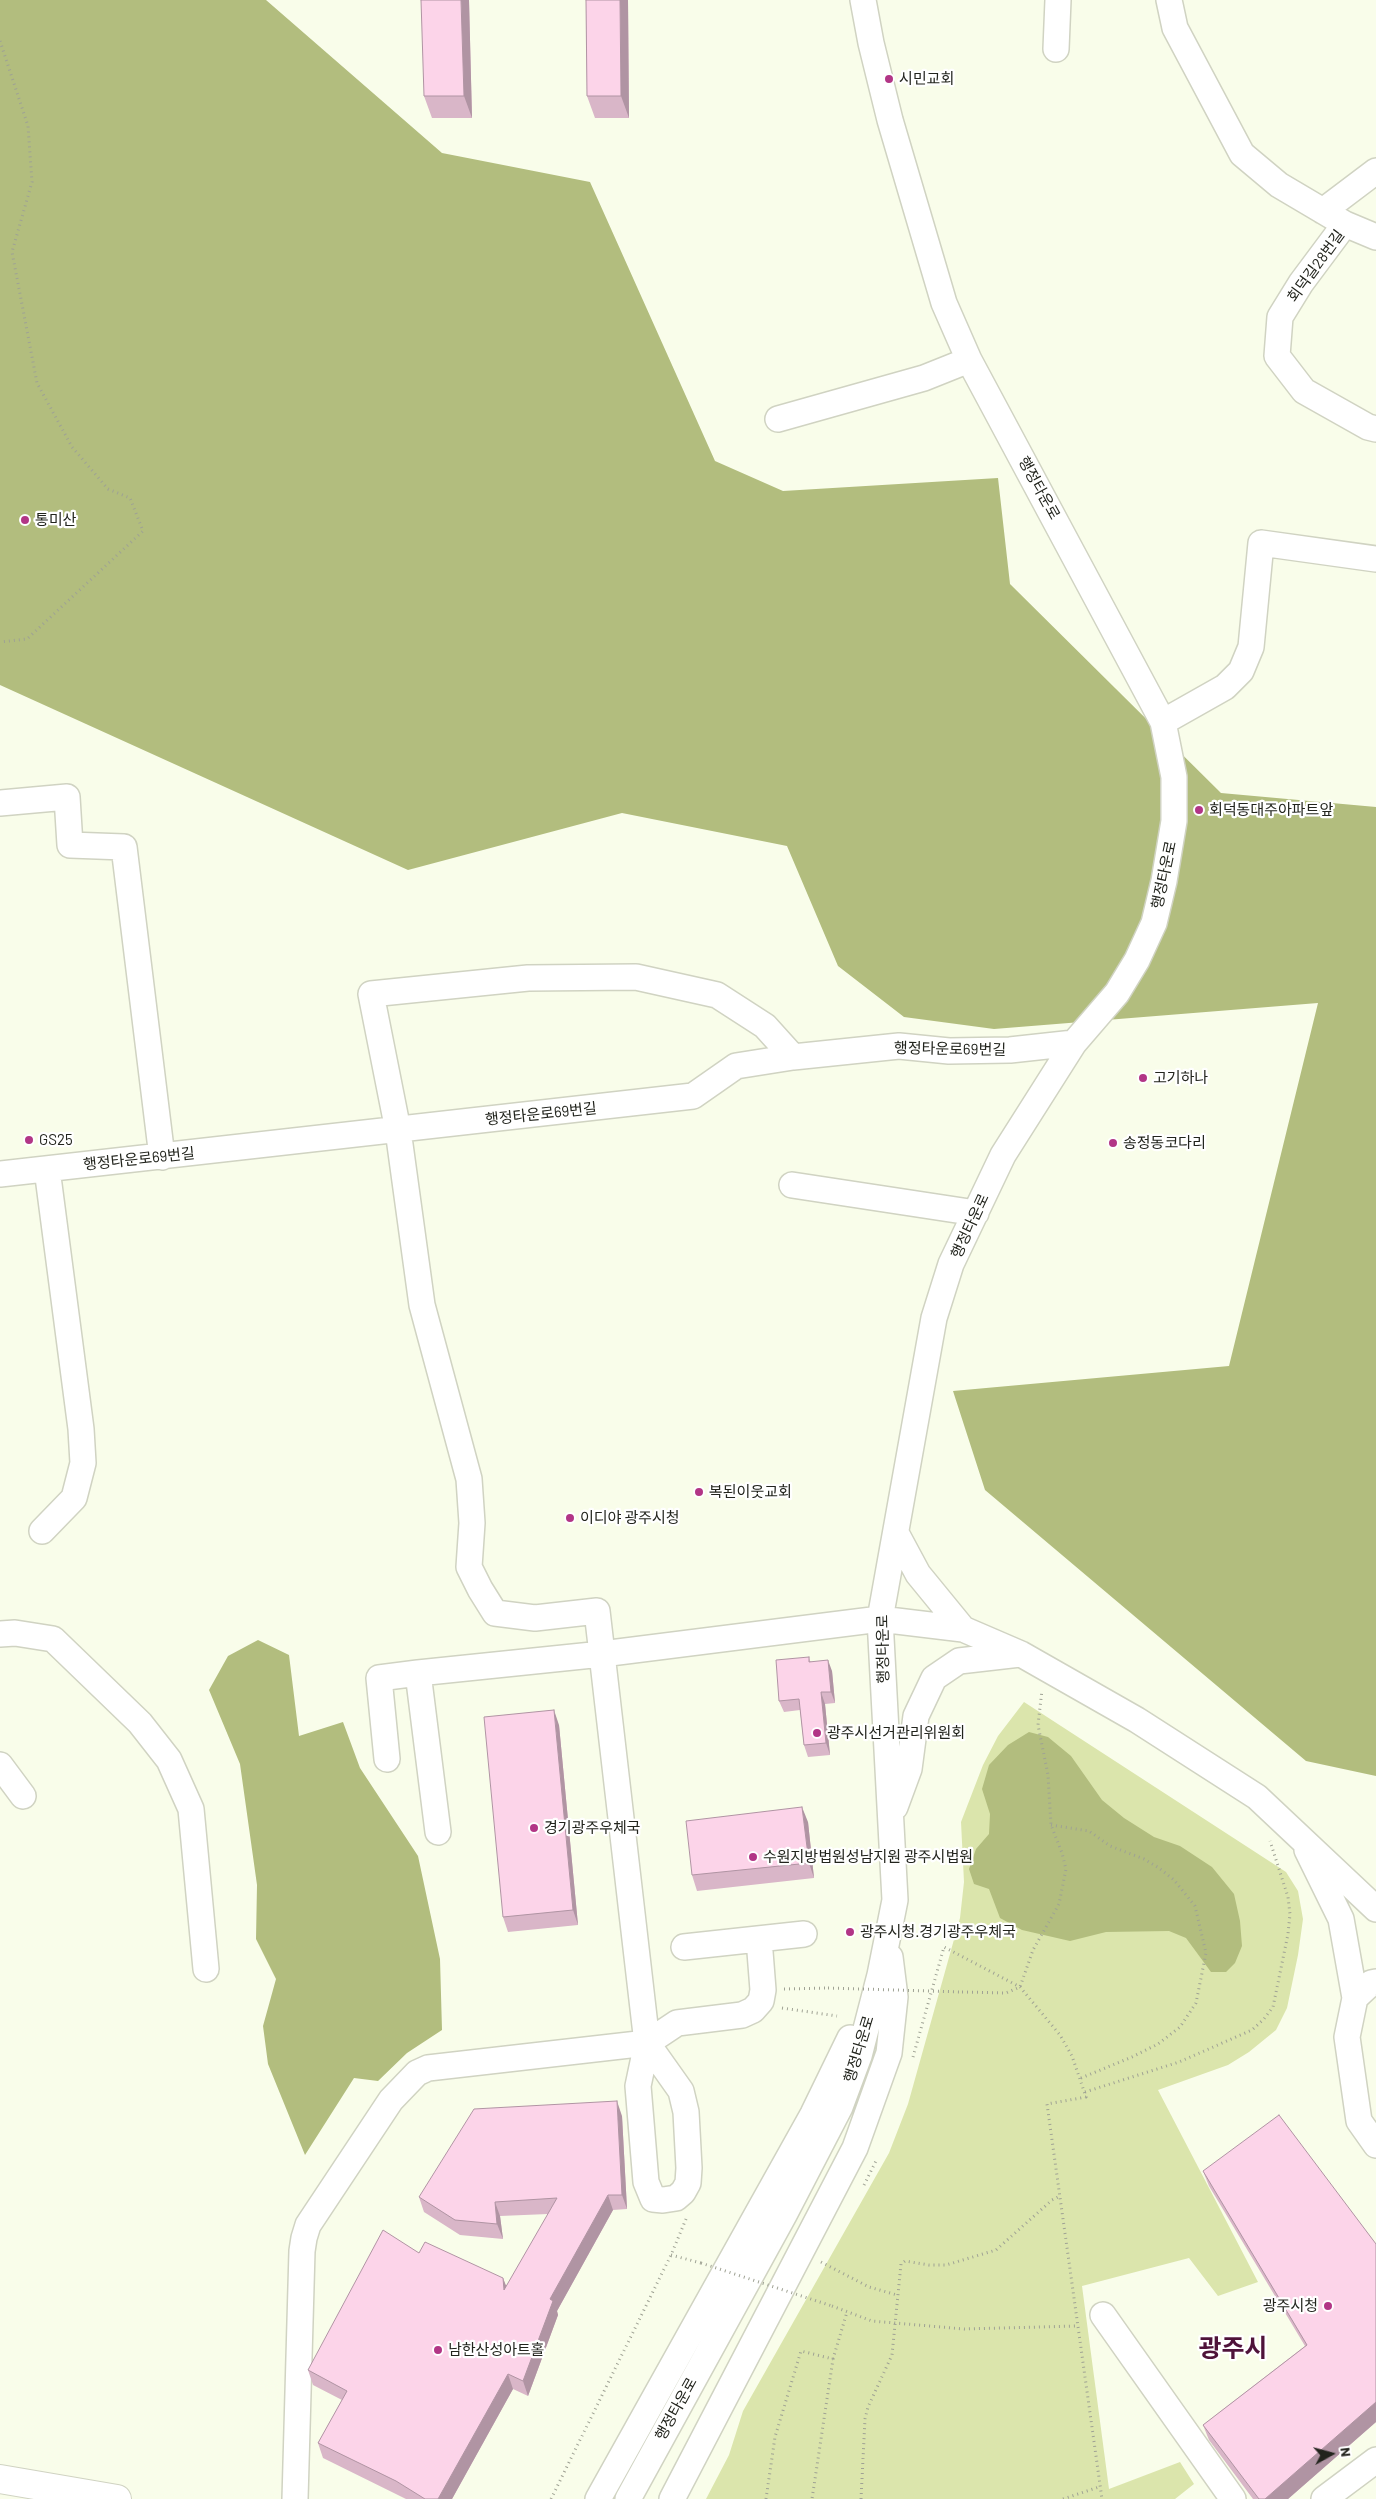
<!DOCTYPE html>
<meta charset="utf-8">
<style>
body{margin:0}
#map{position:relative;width:1376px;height:2499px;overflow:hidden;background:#f9fdea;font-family:Barlow,sans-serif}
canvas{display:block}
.north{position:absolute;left:1306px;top:2429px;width:50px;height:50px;-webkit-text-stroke:4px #fff;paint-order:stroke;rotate:83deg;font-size:14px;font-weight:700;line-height:20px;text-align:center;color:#22241d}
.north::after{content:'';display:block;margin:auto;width:18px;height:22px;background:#22241d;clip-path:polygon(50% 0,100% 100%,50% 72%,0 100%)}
</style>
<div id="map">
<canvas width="1376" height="2499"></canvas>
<div class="north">N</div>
</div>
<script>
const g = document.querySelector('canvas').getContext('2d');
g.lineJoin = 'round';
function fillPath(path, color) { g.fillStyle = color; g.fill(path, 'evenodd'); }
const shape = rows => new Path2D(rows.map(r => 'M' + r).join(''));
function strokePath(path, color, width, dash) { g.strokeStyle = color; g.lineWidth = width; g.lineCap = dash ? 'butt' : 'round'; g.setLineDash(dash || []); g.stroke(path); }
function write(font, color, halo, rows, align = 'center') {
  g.font = font + ' Barlow,"Noto Sans KR",sans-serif'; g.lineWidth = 4.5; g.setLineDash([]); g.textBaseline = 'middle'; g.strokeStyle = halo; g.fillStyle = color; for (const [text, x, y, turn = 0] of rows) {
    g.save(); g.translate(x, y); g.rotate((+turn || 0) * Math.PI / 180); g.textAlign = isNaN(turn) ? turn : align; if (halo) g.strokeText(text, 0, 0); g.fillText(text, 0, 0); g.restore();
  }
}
const green = shape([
 [1024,1702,1286,1872,1298,1891,1303,1919,1298,1955,1287,2008,1276,2030,1249,2052,1228,2065,1158,2090,1258,2282,1218,2296,1189,2258,1082,2286,1109,2489,1180,2462,1194,2484,1175,2499,706,2499,729,2455,743,2411,889,2153,908,2104,960,1918,964,1882,961,1822,983,1765,998,1736]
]);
const forest = shape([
 [0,0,266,0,442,153,590,182,715,461,783,491,998,478,1010,584,1221,793,1376,807,1376,1776,1306,1761,985,1490,953,1391,1229,1366,1318,1003,994,1029,904,1017,838,966,787,846,622,813,408,870,0,685],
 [258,1640,289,1655,299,1736,343,1722,360,1768,418,1856,440,1959,442,2030,407,2053,378,2081,354,2078,305,2155,268,2064,263,2026,276,1979,256,1939,257,1885,240,1764,209,1690,228,1656],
 [1029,1732,1048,1737,1071,1756,1102,1800,1124,1818,1154,1837,1180,1846,1212,1867,1234,1894,1240,1921,1242,1946,1235,1963,1226,1972,1211,1972,1186,1938,1169,1931,1106,1932,1070,1941,1022,1930,1000,1918,989,1889,974,1884,969,1869,976,1849,989,1834,990,1814,982,1789,989,1765,1008,1745]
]);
const path = shape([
 [0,41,28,126,32,182,12,252,37,383,72,447,108,489,130,498,143,531,27,639,0,642],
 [1051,1825,1089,1831,1110,1846,1144,1859,1159,1868,1174,1880,1195,1906,1206,1953,1196,2003,1180,2027,1158,2044,1132,2057,1081,2078],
 [784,1989,828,1988],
 [962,1992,1006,1993,1020,1987,1033,1950,1059,1904,1066,1869,1062,1853,1051,1825,1048,1775,1038,1725,1042,1690],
 [782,2008,837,2016],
 [913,2057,944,1947,1020,1987,1060,2035,1072,2056,1086,2097,1047,2104,1102,2499],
 [1085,2092,1179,2062,1252,2030,1264,2019,1273,2007,1288,1934,1290,1914,1288,1897,1270,1841],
 [864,2185,877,2159],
 [671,2255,701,2263],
 [821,2262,869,2287,897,2295],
 [832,2306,872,2321,964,2329,1078,2326],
 [833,2359,847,2312],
 [551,2499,671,2255,686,2219],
 [766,2499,775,2437,801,2351,833,2359,812,2499],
 [861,2499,865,2419,868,2407,892,2355,901,2264,905,2261,929,2265,946,2265,996,2250,1052,2200,1060,2196],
 [1063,2499,1099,2487]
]);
const minor = shape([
 [1169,0,1175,28,1242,154,1279,185,1345,224,1301,283,1280,317,1277,356,1304,391,1368,427,1376,429],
 [1056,49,1058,0],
 [1323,211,1376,171],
 [1345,224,1376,237],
 [778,419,924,378,969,360],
 [1163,722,1225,687,1241,671,1251,647,1261,543,1376,559],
 [0,803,67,797,70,845,124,847,162,1157],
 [0,1174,693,1096,736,1066,793,1057,899,1046,949,1051,1010,1050,1074,1043],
 [792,1185,976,1213],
 [42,1531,74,1498,83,1463,81,1429,47,1169],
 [896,1533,918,1574,963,1629],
 [0,1634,15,1633,53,1639,140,1723,169,1760,191,1809,206,1969],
 [387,1759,379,1678,418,1673],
 [0,1765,23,1796],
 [895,1807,909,1769,916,1716,934,1678,959,1661,1020,1654],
 [438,1832,418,1673,602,1654,597,1611,535,1618,495,1613,480,1589,469,1567,472,1523,469,1479,422,1305,398,1130,371,994,528,978,636,977,717,995,765,1026,793,1057],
 [1307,1850,1341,1919,1355,1998,1347,2037,1359,2121,1376,2145],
 [684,1947,804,1934],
 [1355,1998,1371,1983,1376,1982],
 [647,2043,681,2091,686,2112,689,2168,688,2183,683,2192,676,2198,663,2200,653,2199,646,2182,638,2086,647,2043,677,2023,742,2015,753,2010,761,2001,763,1990,759,1939],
 [1103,2315,1233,2499],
 [295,2499,302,2251,304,2238,308,2225,391,2100,417,2073,428,2068,647,2043,602,1654,880,1619,963,1629,1021,1654,1137,1720,1257,1797,1376,1909],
 [598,2499,813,2114,850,2038],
 [628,2499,784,2215,840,2107,859,2056,880,1975,895,1900,880,1619,934,1318,951,1264,1003,1155,1074,1043,1117,993,1137,960,1154,923,1164,881,1174,821,1174,777,1163,722,969,360,944,303,890,120,871,43,863,0],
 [672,2499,855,2148,889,2053,895,1997,890,1957],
 [1324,2499,1376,2460]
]);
const major = shape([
 [0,2479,117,2499]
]);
const pathBridge = shape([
 [828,1988,962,1992],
 [701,2263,832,2306]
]);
const wall = shape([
 [469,0,472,118,432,118,424,96],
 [586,0,628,0,629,118,595,118,587,96],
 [809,1657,810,1661,832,1671,835,1703,825,1704,830,1755,808,1757,804,1745,800,1710,784,1712,779,1701],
 [559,1725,578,1925,508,1932,503,1917],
 [808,1822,814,1878,697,1891,692,1875],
 [622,2116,627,2209,613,2210,557,2311,558,2315,528,2396,513,2389,452,2499,406,2499,323,2458,318,2443,342,2400,313,2385,308,2370,419,2253,503,2278,506,2287,548,2214,500,2216,503,2239,460,2235,424,2212,419,2197],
 [1203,2171,1376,2244,1376,2422,1288,2499,1253,2499,1209,2440,1203,2425,1305,2346,1209,2186]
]);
const shadedWall = shape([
 [461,0,469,0,472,118,464,96],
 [620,0,628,0,629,118,621,96],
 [828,1660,832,1671,835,1703,831,1692],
 [821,1692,825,1704,830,1755,826,1743],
 [554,1710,559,1725,578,1925,573,1910],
 [802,1807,808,1822,814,1878,809,1863],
 [617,2101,622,2116,627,2209,622,2195],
 [608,2195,613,2210,557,2311,558,2315,528,2396,523,2381,550,2299],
 [495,2202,500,2216,503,2239,497,2224],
 [503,2278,509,2293,504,2290],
 [508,2374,513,2389,452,2499,438,2499],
 [1376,2402,1376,2422,1288,2499,1265,2499]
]);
const building = shape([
 [421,0,461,0,464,96,424,96,421,0],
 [586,0,620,0,621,96,587,96,586,0],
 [809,1657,809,1662,828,1660,831,1692,821,1692,826,1743,804,1745,799,1699,779,1701,776,1660,809,1657],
 [554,1710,573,1910,503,1917,484,1717,554,1710],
 [802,1807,809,1863,692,1875,686,1821,802,1807],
 [617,2101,622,2195,608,2195,550,2299,553,2301,523,2381,508,2374,438,2499,425,2499,396,2481,318,2443,347,2391,308,2370,383,2230,419,2253,425,2242,503,2278,504,2290,557,2198,495,2202,497,2224,455,2220,419,2197,474,2109,617,2101],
 [1279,2115,1376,2244,1376,2402,1265,2499,1259,2499,1203,2425,1307,2345,1203,2171,1279,2115]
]);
const markers = [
 [889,79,5,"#b23586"],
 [25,520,5,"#b23586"],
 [1199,810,5,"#b23586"],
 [1143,1078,5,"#b23586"],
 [29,1140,5,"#b23586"],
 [1113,1143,5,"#b23586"],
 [699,1492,5,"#b23586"],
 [570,1518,5,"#b23586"],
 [817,1733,5,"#b23586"],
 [534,1828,5,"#b23586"],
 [753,1857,5,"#b23586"],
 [850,1932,5,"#b23586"],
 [1328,2306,5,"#b23586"],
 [438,2350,5,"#b23586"]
];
const poiNames = [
 ["시민교회",899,79],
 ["통미산",35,520],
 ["회덕동대주아파트앞",1209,810],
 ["고기하나",1153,1078],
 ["GS25",39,1140],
 ["송정동코다리",1123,1143],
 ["복된이웃교회",709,1492],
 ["이디야 광주시청",580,1518],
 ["광주시선거관리위원회",827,1733],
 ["경기광주우체국",544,1828],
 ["수원지방법원성남지원 광주시법원",763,1857],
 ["광주시청.경기광주우체국",860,1932],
 ["광주시청",1318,2306,"right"],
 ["남한산성아트홀",448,2350]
];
const streetNames = [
 ["회덕길28번길",1316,266,-54],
 ["행정타운로",1039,488,61],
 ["행정타운로",1164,875,-78],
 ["행정타운로69번길",950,1049,1],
 ["행정타운로69번길",541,1114,-6],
 ["행정타운로69번길",139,1159,-6],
 ["행정타운로",970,1226,-65],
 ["행정타운로",883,1649,-91],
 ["행정타운로",859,2049,-73],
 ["행정타운로",676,2409,-61]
];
const townNames = [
 ["광주시",1233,2349]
];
fillPath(green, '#dbe5ac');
fillPath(forest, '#b2bd7e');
strokePath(minor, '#d0d3c2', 28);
strokePath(major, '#d0d3c2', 30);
strokePath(path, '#9fa294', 3, [1, 4]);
strokePath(minor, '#fff', 25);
strokePath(major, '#fff', 28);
strokePath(pathBridge, '#9fa294', 3, [1, 4]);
fillPath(wall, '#d9b6c8');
fillPath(shadedWall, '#b094a3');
fillPath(building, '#fcd4e9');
strokePath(building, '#b094a3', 1);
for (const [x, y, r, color] of markers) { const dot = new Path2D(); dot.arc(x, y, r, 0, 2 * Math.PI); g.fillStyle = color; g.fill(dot); strokePath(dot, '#fff', 2); }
write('15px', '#22241d', '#fff', poiNames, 'left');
write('15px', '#22241d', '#fff', streetNames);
write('bold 25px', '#4f133a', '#fff', townNames);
</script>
